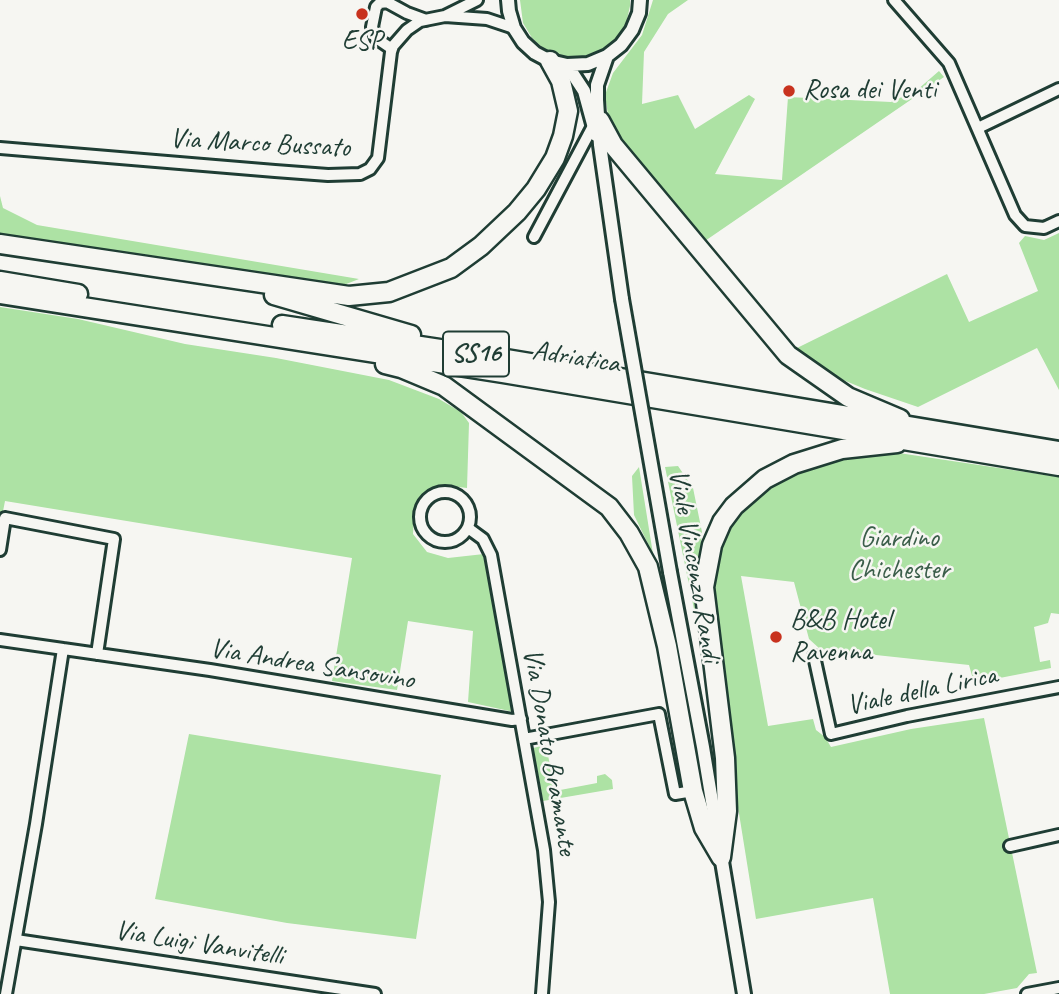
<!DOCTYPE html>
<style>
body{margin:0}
canvas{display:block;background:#f6f6f2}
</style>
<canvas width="1059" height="994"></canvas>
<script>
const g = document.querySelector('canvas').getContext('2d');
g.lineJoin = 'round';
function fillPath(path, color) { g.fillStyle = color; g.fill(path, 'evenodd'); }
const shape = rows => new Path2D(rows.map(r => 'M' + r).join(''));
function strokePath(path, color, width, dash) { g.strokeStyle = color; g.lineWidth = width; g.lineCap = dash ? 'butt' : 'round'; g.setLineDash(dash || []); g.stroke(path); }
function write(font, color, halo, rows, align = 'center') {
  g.font = font + ' Caveat,sans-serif'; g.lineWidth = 5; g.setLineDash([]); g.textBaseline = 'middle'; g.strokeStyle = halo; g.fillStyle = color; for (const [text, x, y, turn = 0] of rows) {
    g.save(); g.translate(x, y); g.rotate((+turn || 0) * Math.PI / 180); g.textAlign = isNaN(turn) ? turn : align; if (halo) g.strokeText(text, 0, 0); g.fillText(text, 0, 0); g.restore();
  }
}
const green = shape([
 [520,0,630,0,630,6,626,24,615,40,600,52,582,58,563,57,545,50,532,38,523,23],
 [653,0,688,0,668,14,644,52,642,104,678,95,695,129,749,95,755,99,715,174,782,180,788,97,891,102,917,90,939,71,944,77,702,243,626,151,614,132,608,115,605,95,613,73,642,35],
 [0,196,3,208,37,225,359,279,331,290,0,235],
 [1059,233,1059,390,1037,348,918,407,865,389,831,375,797,348,947,274,969,322,1038,291,1019,243,1025,236,1044,240],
 [0,307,78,319,185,344,276,358,389,380,439,399,461,412,469,423,467,488,443,485,423,494,414,517,413,534,427,552,448,558,484,554,514,712,468,702,473,631,408,621,397,690,332,681,352,558,5,501,0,527],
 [892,452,1059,477,1059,614,1051,613,1048,623,1034,627,1040,662,1050,660,1051,668,974,683,969,665,820,649,809,639,794,582,741,576,768,726,813,719,816,730,825,737,831,747,911,729,984,718,1037,973,1029,974,1017,988,984,994,890,994,873,898,756,919,732,770,709,588,718,550,737,516,762,492,800,469,845,454],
 [678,466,693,488,702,532,695,614,665,467],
 [639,467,653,554,634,515,632,476],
 [189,734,441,775,416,939,287,923,155,899],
 [546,745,555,791,597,783,597,776,605,774,612,780,613,789,543,801,533,748]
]);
const minor = shape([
 [894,0,949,63,1015,215,1025,226,1044,228,1059,221],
 [445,16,477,0],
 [392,49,376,38,372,27,376,7,380,3,387,2,407,13,426,20],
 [978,128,1059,89],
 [0,148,275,171,328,175,360,174,370,169,378,158,391,52,393,46,407,30,420,21,445,16,487,19,514,28],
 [534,237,593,126],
 '420 517a25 25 0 1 1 50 0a25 25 0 1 1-50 0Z',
 [468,528,483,539,491,555,544,850,549,902,542,994],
 [0,550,5,518,114,539,97,654],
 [0,640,210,670,512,720,521,719],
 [814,656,831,734,907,716,1059,687],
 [524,739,659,714,675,794,693,791],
 [1010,846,1059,835],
 [16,940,375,994],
 [6,994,36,824,63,649],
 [1027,994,1059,988]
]);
const tertiary = shape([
 [508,0,509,11,514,28,523,42,535,53,550,61,567,65,588,64,607,56,621,45,632,30,639,13,640,0],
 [607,56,597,85,597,100,600,145,622,299],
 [567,65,584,91,596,135],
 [670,572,703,747,744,994]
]);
const trunk = shape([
 [600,121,613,145,788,355,848,397,900,419],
 [0,244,349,296,389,292,451,268,481,246,517,212,536,189,555,158,563,136,568,111,561,81,550,61],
 [0,281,78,294],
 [0,294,503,373,1059,466],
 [274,295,411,335],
 [282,325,506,359,1059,451],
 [385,364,401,368,444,386,609,507,629,533,648,567,667,646,693,791,704,828,721,857],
 [721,857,727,811,725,758,704,587,712,545,722,522,734,506,765,479,794,464,842,449,897,443]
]);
const tertiaryBridge = shape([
 [622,299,670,572]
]);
const markers = [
 [362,14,7,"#c8321e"],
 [789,91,7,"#c8321e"],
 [776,637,7,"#c8321e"]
];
const shields = [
 [476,354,66]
];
const shieldNames = [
 ["SS16",476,354]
];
const poiNames = [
 ["ESP",362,42,"center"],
 ["Rosa dei Venti",803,91],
 ["B&B Hotel",790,621],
 ["Ravenna",790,653]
];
const streetNames = [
 ["Via Marco Bussato",260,144,3],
 ["Adriatica",576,358,9],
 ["Viale Vincenzo Randi",694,566,80],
 ["Via Andrea Sansovino",312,665,9],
 ["Viale della Lirica",922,691,-12],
 ["Via Donato Bramante",549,752,80],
 ["Via Luigi Vanvitelli",199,944,9]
];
const parkNames = [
 ["Giardino",899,539],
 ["Chichester",899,571]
];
fillPath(green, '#ade2a4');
strokePath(minor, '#1f3d34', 16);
strokePath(tertiary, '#1f3d34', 18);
strokePath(trunk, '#1f3d34', 23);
strokePath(minor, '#f6f6f2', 10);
strokePath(tertiary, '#f6f6f2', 12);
strokePath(trunk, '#f6f6f2', 18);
strokePath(tertiaryBridge, '#1f3d34', 18, []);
strokePath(tertiaryBridge, '#f6f6f2', 12);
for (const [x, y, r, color] of markers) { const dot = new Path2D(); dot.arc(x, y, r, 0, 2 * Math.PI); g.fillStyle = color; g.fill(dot); strokePath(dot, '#f6f6f2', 2.5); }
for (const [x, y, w] of shields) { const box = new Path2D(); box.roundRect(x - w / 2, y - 22.5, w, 45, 5); g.fillStyle = '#f6f6f2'; g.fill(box); strokePath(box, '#1f3d34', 2); }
write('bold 26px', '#1f3d34', null, shieldNames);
write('28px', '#1f3d34', '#f6f6f2', poiNames, 'left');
write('28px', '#1f3d34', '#f6f6f2', streetNames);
write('28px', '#3b5e4a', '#f6f6f2', parkNames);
</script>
